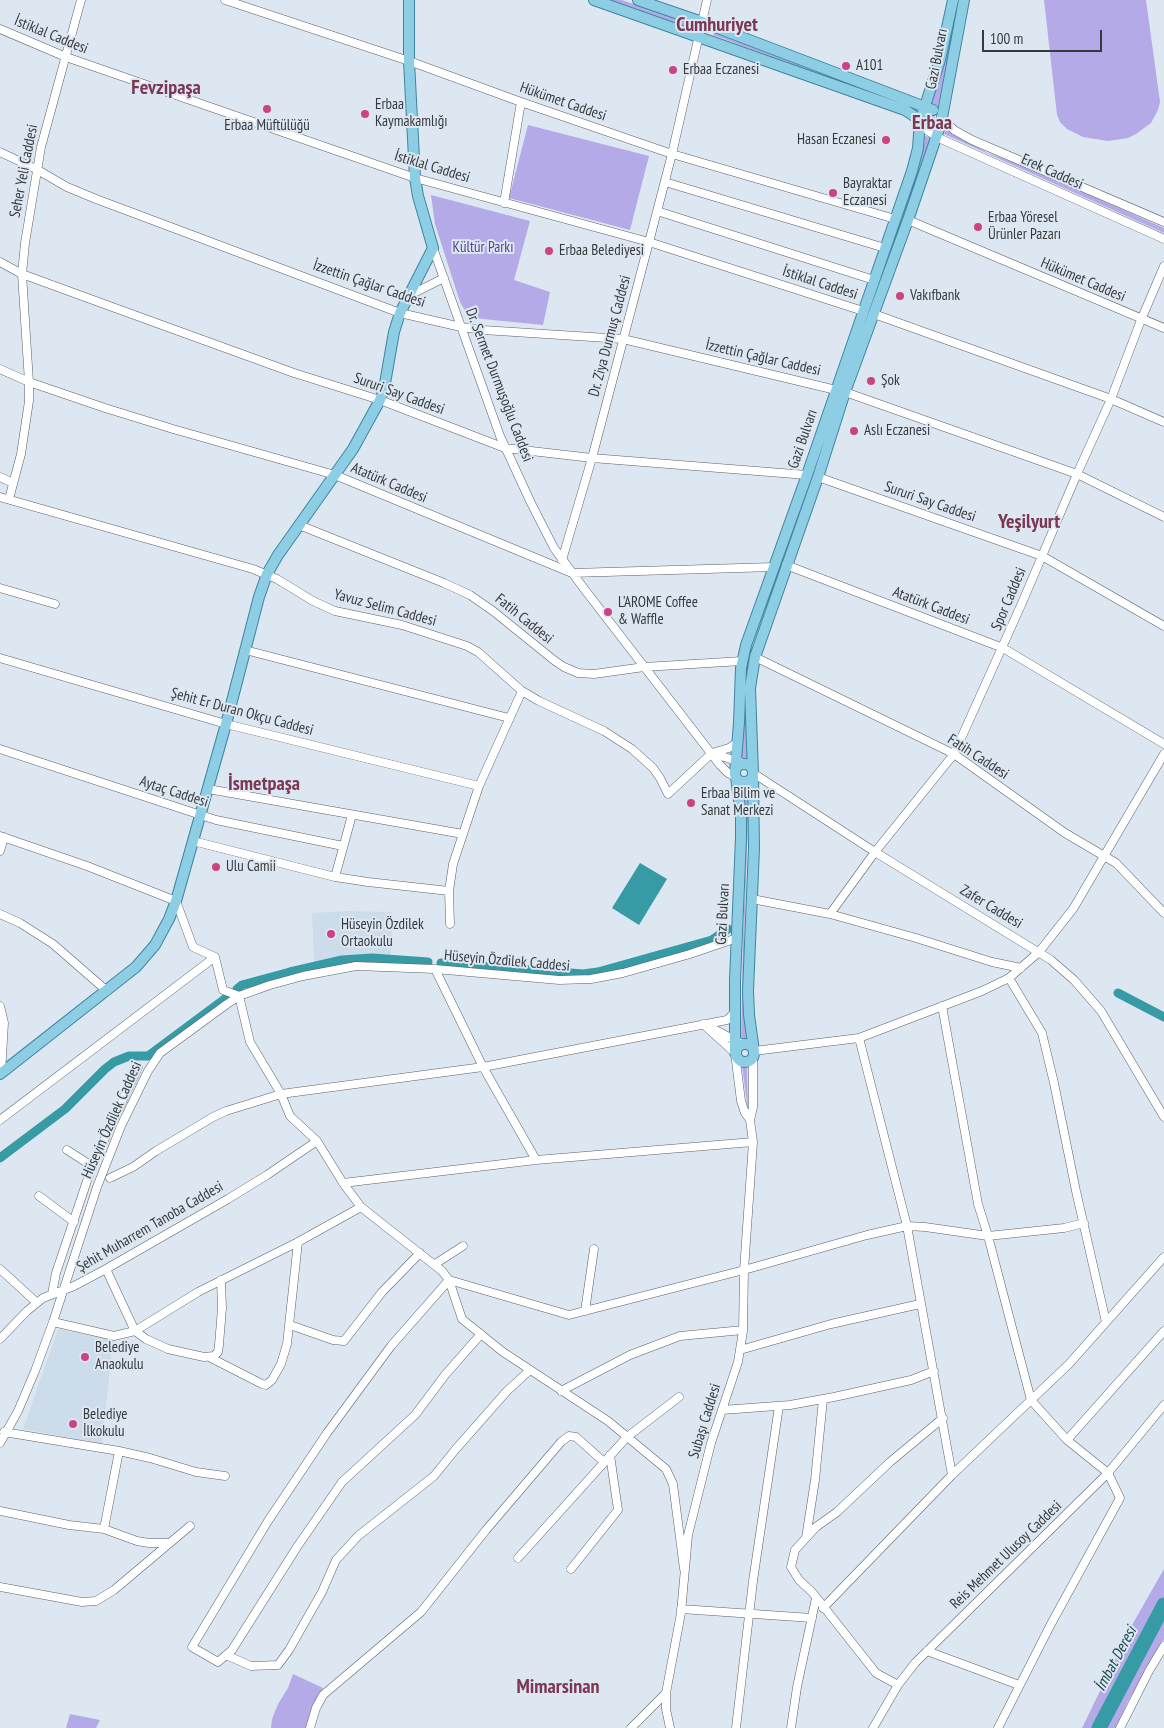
<!DOCTYPE html>
<meta charset="utf-8">
<style>
body{margin:0}
#map{position:relative;width:1164px;height:1728px;overflow:hidden;background:#dde7f1;font-family:"PT Sans Narrow",sans-serif}
canvas{display:block}
.scale{position:absolute;left:982px;top:30px;width:120px;height:22px;box-sizing:border-box;border:2px solid #363a3e;border-top:0;padding-left:6px;font-size:15px;line-height:18px;white-space:nowrap;color:#363a3e;-webkit-text-stroke:4px #dde7f1;paint-order:stroke}
</style>
<div id="map">
<canvas width="1164" height="1728"></canvas>
<div class="scale">100 m</div>
</div>
<script>
const g = document.querySelector('canvas').getContext('2d');
g.lineJoin = 'round';
function fillPath(path, color) { g.fillStyle = color; g.fill(path, 'evenodd'); }
const shape = rows => new Path2D(rows.map(r => 'M' + r).join(''));
function strokePath(path, color, width, dash) { g.strokeStyle = color; g.lineWidth = width; g.lineCap = dash ? 'butt' : 'round'; g.setLineDash(dash || []); g.stroke(path); }
function write(font, color, halo, rows, align = 'center') {
  g.font = font + ' "PT Sans Narrow",sans-serif'; g.lineWidth = 4; g.setLineDash([]); g.textBaseline = 'middle'; g.strokeStyle = halo; g.fillStyle = color; for (const [text, x, y, turn = 0] of rows) {
    g.save(); g.translate(x, y); g.rotate((+turn || 0) * Math.PI / 180); g.textAlign = isNaN(turn) ? turn : align; if (halo) g.strokeText(text, 0, 0); g.fillText(text, 0, 0); g.restore();
  }
}
const built = shape([
 [347,911,392,912,391,957,364,956,314,962,312,913],
 [58,1329,113,1340,102,1444,23,1429]
]);
const green = shape([
 [608,0,622,0,691,24,689,28],
 [957,0,960,0,938,106,931,104,945,57],
 [1044,0,1146,0,1160,102,1158,110,1151,123,1136,134,1128,138,1108,141,1083,137,1067,129,1060,122,1057,115],
 [715,32,909,105,918,108,916,112,908,107,713,35],
 '925.5 121a5.5 5.5 0 1 1 11 0a5.5 5.5 0 1 1-11 0Z',
 [528,125,649,156,630,230,509,198],
 [946,129,952,134,988,153,1034,170,1164,228,1164,233,944,134],
 [925,136,931,137,808,491,753,642,748,666,746,693,748,759,740,758,747,661,753,638,901,216,923,152],
 [431,195,530,221,514,280,550,292,543,325,473,318,467,314,460,302,435,224],
 [743,789,749,789,744,941,744,998,747,1040,741,1040,743,940,746,852],
 [742,1065,747,1065,748,1112],
 [1164,1569,1164,1639,1127,1703,1116,1728,1082,1728,1132,1625],
 [293,1674,323,1688,312,1707,307,1728,271,1728,272,1719,278,1704,288,1688],
 [70,1714,100,1720,96,1728,66,1728]
]);
const water = shape([
 [640,863,667,879,639,925,612,908]
]);
const canal = shape([
 [441,963,583,974,598,972,712,940,728,929],
 [237,989,242,985,290,972,342,960,372,958,428,962],
 [1118,993,1164,1017],
 [0,1158,65,1109,105,1069,114,1062,129,1056,148,1056,226,998]
]);
const river = shape([
 [1099,1728,1164,1605]
]);
const minor = shape([
 [225,0,409,61,521,102,672,154,895,219],
 [0,29,66,57,415,178,649,242,863,311],
 [941,117,954,130,972,140,1164,222],
 [928,131,941,139,1164,239],
 [0,152,36,169,67,187,96,199,400,313,461,327,483,330,623,339,836,390],
 [665,182,885,248],
 [504,203,521,102],
 [657,211,874,280],
 [908,220,1164,328],
 [433,248,500,436,531,503,554,548,585,590,720,765,728,773,736,777],
 [0,262,22,274,93,300,294,373,380,400,505,448,592,458,807,475],
 [408,296,444,278],
 [874,314,1111,399,1164,422],
 [0,369,29,382,105,408,173,429,335,475,572,573,774,567],
 [845,392,1077,474,1164,517],
 [0,477,13,483],
 [818,477,1042,556,1164,626],
 [0,497,253,569,277,579,313,601,335,611,402,625,467,646,478,652,522,691,539,701,604,731,632,749,653,768,660,778,668,794,712,753,729,748,738,742],
 [9,499,21,454,29,401,29,382,22,274,25,243,41,147,81,0],
 [299,525,444,583,470,595,493,611,555,661,564,667,578,673,594,674,644,667,742,661],
 [562,560,592,458,649,242,672,154,707,0],
 [786,565,1003,648,1164,744],
 [0,588,55,604],
 [245,650,509,718],
 [755,657,954,754,1065,833,1116,863,1164,913],
 [0,658,226,724,479,786],
 [0,749,216,820,343,846],
 [712,753,746,764],
 [753,773,875,852,1051,960,1074,980,1101,1011,1164,1117],
 [208,789,463,834],
 [0,836,87,866,176,901,193,947,215,957,223,990,239,996,250,1042,281,1094,290,1116,317,1141,343,1183,361,1207,442,1271,449,1280,462,1319,503,1352,608,1421,666,1469,673,1484,684,1569],
 [193,841,335,877,368,882,449,891],
 [0,851,4,837],
 [335,877,352,815],
 [752,899,830,914,916,938,992,962,1021,968],
 [0,914,20,923,53,944,107,991],
 [830,914,875,852,954,754,1022,603,1077,474,1111,399,1141,320,1164,266],
 [450,924,449,891,453,864,479,786,522,691],
 [435,969,483,1067,536,1160],
 [1009,978,1042,1033,1054,1083,1076,1191,1106,1322],
 [0,1006,4,1023,1,1073],
 [942,1006,978,1204,988,1236,1031,1400,1067,1440,1108,1473,1120,1498,1051,1624,998,1728],
 [703,1024,735,1053,741,1101,745,1113,750,1120],
 [710,1027,742,1044],
 [859,1038,907,1226,952,1475],
 [754,1051,859,1038,982,991,1009,978,1039,952,1073,909,1164,754],
 [0,1120,215,957],
 [67,1150,92,1166],
 [110,1178,133,1167,156,1151,213,1117,226,1111,281,1094,483,1067,727,1020,735,1012],
 [343,1183,536,1160,753,1142],
 [39,1196,74,1222],
 [435,1264,463,1246],
 [0,1269,36,1302],
 [106,1269,135,1331,146,1339,168,1349,204,1357,214,1356,218,1352,219,1345,222,1308,221,1280],
 [52,1294,56,1273,92,1166,138,1067],
 [585,1311,594,1249],
 [53,1322,114,1336,135,1331,198,1292,298,1242,361,1207],
 [290,1325,333,1340,344,1341,382,1292,420,1253],
 [481,1334,445,1375,415,1415,342,1482,297,1547,232,1650,218,1662,192,1647,268,1521,327,1433,391,1346,449,1280,569,1315,744,1270,867,1235,907,1226,925,1227,988,1236,1064,1228,1084,1223],
 [0,1339,27,1311,43,1298,74,1286,106,1269,228,1199,267,1175,317,1141],
 [740,1350,831,1324,920,1304],
 [211,1358,262,1384,266,1385,272,1380,281,1364,287,1344,298,1242],
 [561,1391,630,1355,680,1336,743,1330],
 [722,1410,790,1405,834,1397,911,1380,934,1371],
 [4,1432,119,1451,150,1458,196,1472,225,1476],
 [1067,1440,1164,1331],
 [0,1443,18,1411,35,1371,53,1322,97,1187,121,1126,148,1071,160,1053,227,1004,239,996,270,985,303,976,356,966,435,969,559,980,591,979,623,973,690,954,737,938],
 [0,1511,69,1525,104,1529,137,1541,149,1543,169,1543],
 [104,1529,119,1451],
 [806,1538,815,1480,823,1399],
 [518,1558,627,1437,679,1397],
 [571,1569,618,1510,610,1455],
 [0,1587,82,1602,96,1601,114,1590,190,1526],
 [823,1608,952,1475,1069,1364,1164,1257],
 [681,1609,812,1618],
 [927,1651,1019,1685],
 [226,1655,251,1666,278,1665,289,1650,322,1592,336,1560,358,1536,434,1476,455,1450,507,1391,530,1370],
 [898,1685,876,1673,812,1592,799,1580,791,1567,795,1550,816,1527,837,1512,890,1462,943,1418],
 [310,1728,316,1708,323,1695,421,1612,486,1530,561,1442,569,1436,576,1437,604,1462],
 [631,1728,666,1693],
 [670,1728,666,1709,666,1693,681,1613,688,1535,711,1443,738,1362,743,1331,744,1270,753,1142,750,1120,753,1107,753,1056],
 [736,1728,753,1581,779,1406],
 [791,1728,797,1687,816,1598],
 [873,1728,898,1685,915,1663,1108,1473,1164,1405],
 [1120,1728,1149,1671,1164,1646]
]);
const major = shape([
 [594,0,905,110,920,120,918,148,912,171,807,475,746,645,741,668,739,723,735,772],
 [638,0,702,22,933,110],
 [923,112,940,60,953,0],
 [941,123,964,0],
 '735 773a9 9 0 1 1 18 0a9 9 0 1 1-18 0Z',
 [753,773,750,688,755,657,818,477,845,392,908,220,940,126],
 [753,776,754,848,748,991,749,1015,754,1051],
 '736 1053a9 9 0 1 1 18 0a9 9 0 1 1-18 0Z',
 [735,1053,735,980,741,838,741,816,736,777],
 [0,1074,122,978,136,967,155,945,169,919,176,901,226,724,259,597,267,574,278,555,353,449,380,400,384,389,394,332,400,313,433,248,418,196,415,178,409,61,409,0]
]);
const markers = [
 [846,66,5,"#cb4382"],
 [673,70,5,"#cb4382"],
 [267,109,5,"#cb4382"],
 [365,114,5,"#cb4382"],
 [886,140,5,"#cb4382"],
 [833,193,5,"#cb4382"],
 [978,227,5,"#cb4382"],
 [549,251,5,"#cb4382"],
 [900,296,5,"#cb4382"],
 [871,381,5,"#cb4382"],
 [854,431,5,"#cb4382"],
 [608,612,5,"#cb4382"],
 [691,803,5,"#cb4382"],
 [216,867,5,"#cb4382"],
 [331,934,5,"#cb4382"],
 [85,1357,5,"#cb4382"],
 [73,1424,5,"#cb4382"]
];
const streetNames = [
 ["İstiklal Caddesi",51,35,22],
 ["Gazi Bulvarı",937,59,-79],
 ["Hükümet Caddesi",563,102,19],
 ["İstiklal Caddesi",432,167,17],
 ["Seher Yeli Caddesi",24,171,-79],
 ["Erek Caddesi",1052,172,24],
 ["Hükümet Caddesi",1083,280,23],
 ["İstiklal Caddesi",820,283,18],
 ["İzzettin Çağlar Caddesi",369,284,19],
 ["Dr. Ziya Durmuş Caddesi",610,336,-75],
 ["İzzettin Çağlar Caddesi",763,358,13],
 ["Dr. Sermet Durmuşoğlu Caddesi",499,385,69],
 ["Sururi Say Caddesi",399,394,20],
 ["Gazi Bulvarı",803,439,-71],
 ["Atatürk Caddesi",389,483,23],
 ["Sururi Say Caddesi",930,502,19],
 ["Spor Caddesi",1009,599,-67],
 ["Atatürk Caddesi",931,606,21],
 ["Yavuz Selim Caddesi",385,608,15],
 ["Fatih Caddesi",524,619,39],
 ["Şehit Er Duran Okçu Caddesi",242,712,15],
 ["Fatih Caddesi",978,757,33],
 ["Aytaç Caddesi",174,792,18],
 ["Zafer Caddesi",991,907,31],
 ["Gazi Bulvarı",723,914,-87],
 ["Hüseyin Özdilek Caddesi",507,961,5],
 ["Hüseyin Özdilek Caddesi",112,1120,-66],
 ["Şehit Muharrem Tanoba Caddesi",150,1227,-30],
 ["Subaşı Caddesi",705,1421,-73],
 ["Reis Mehmet Ulusoy Caddesi",1006,1555,-44]
];
const poiNames = [
 ["A101",856,66],
 ["Erbaa Eczanesi",683,70],
 ["Erbaa",375,105],
 ["Kaymakamlığı",375,122],
 ["Erbaa Müftülüğü",267,126,"center"],
 ["Hasan Eczanesi",876,140,"right"],
 ["Bayraktar",843,184],
 ["Eczanesi",843,201],
 ["Erbaa Yöresel",988,218],
 ["Ürünler Pazarı",988,235],
 ["Erbaa Belediyesi",559,251],
 ["Vakıfbank",910,296],
 ["Şok",881,381],
 ["Aslı Eczanesi",864,431],
 ["L'AROME Coffee",618,603],
 ["& Waffle",618,620],
 ["Erbaa Bilim ve",701,794],
 ["Sanat Merkezi",701,811],
 ["Ulu Camii",226,867],
 ["Hüseyin Özdilek",341,925],
 ["Ortaokulu",341,942],
 ["Belediye",95,1348],
 ["Anaokulu",95,1365],
 ["Belediye",83,1415],
 ["İlkokulu",83,1432]
];
const parkNames = [
 ["Kültür Parkı",483,248]
];
const waterNames = [
 ["İmbat Deresi",1116,1659,-62]
];
const districtNames = [
 ["Cumhuriyet",717,25],
 ["Fevzipaşa",166,88],
 ["Erbaa",932,123],
 ["Yeşilyurt",1029,522],
 ["İsmetpaşa",264,784],
 ["Mimarsinan",558,1687]
];
fillPath(built, '#ccdcea');
fillPath(green, '#b3aae7');
fillPath(water, '#369ba5');
strokePath(canal, '#369ba5', 9);
strokePath(river, '#369ba5', 15);
strokePath(minor, '#59616a', 9);
strokePath(major, '#3e85a0', 12);
strokePath(minor, '#fff', 8);
strokePath(major, '#8ecee5', 10);
for (const [x, y, r, color] of markers) { const dot = new Path2D(); dot.arc(x, y, r, 0, 2 * Math.PI); g.fillStyle = color; g.fill(dot); strokePath(dot, '#dde7f1', 2); }
write('15px', '#363a3e', '#dde7f1', streetNames);
write('15px', '#363a3e', '#dde7f1', poiNames, 'left');
write('15px', '#554390', '#dde7f1', parkNames);
write('italic 16px', '#1b484d', '#dde7f1', waterNames);
write('bold 20px', '#7b3754', '#dde7f1', districtNames);
</script>
